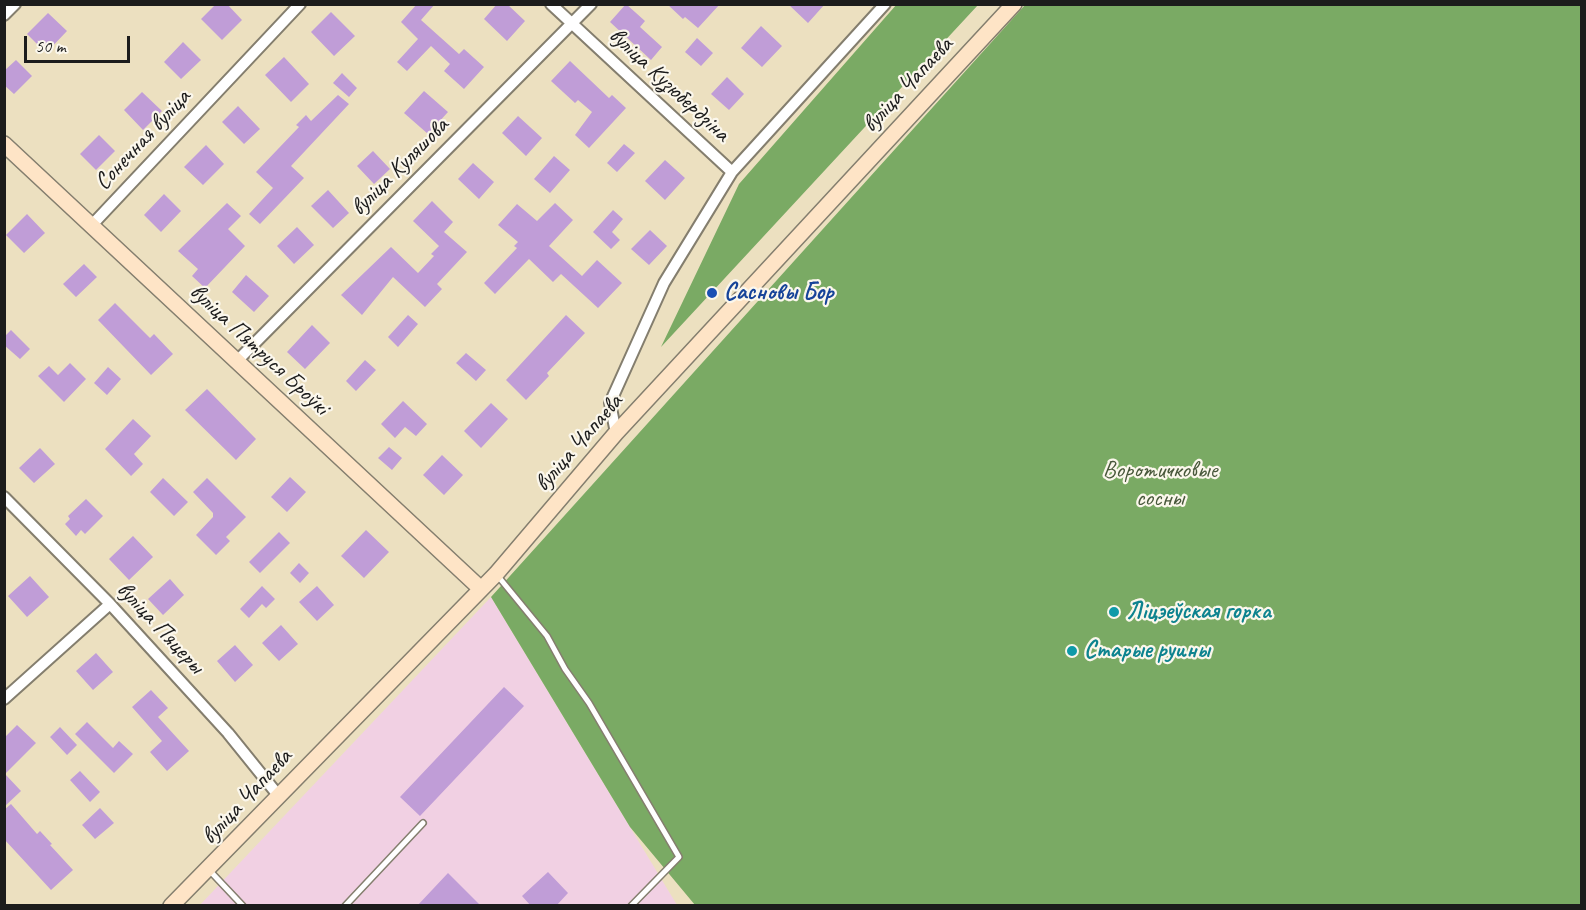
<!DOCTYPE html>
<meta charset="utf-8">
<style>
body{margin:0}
#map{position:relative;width:1586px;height:910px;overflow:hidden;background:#ece0c0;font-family:Caveat,sans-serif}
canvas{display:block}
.frame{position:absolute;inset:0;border:6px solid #1c1c1c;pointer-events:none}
.scale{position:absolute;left:24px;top:36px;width:106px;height:27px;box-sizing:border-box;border:3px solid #1c1c1c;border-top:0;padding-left:8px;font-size:18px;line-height:21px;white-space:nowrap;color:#1c1c1c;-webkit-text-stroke:4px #fbf7ec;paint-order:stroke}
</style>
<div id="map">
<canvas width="1586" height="910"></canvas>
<div class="frame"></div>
<div class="scale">50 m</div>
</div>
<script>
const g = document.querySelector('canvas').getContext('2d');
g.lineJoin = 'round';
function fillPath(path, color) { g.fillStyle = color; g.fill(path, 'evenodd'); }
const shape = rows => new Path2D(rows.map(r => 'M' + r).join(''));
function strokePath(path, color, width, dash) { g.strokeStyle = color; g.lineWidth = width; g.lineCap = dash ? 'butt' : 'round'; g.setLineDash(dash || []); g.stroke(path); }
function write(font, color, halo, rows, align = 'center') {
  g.font = font + ' Caveat,sans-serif'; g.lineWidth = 4.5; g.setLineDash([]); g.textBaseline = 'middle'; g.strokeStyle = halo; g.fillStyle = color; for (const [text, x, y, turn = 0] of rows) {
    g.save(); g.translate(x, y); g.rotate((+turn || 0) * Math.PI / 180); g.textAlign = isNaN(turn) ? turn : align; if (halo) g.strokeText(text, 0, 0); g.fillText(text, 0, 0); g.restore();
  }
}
const built = shape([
 [491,597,677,905,199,906]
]);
const forest = shape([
 [897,4,978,5,661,347,739,184],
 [1025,5,1581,5,1581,905,695,905,630,827,491,597]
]);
const building = shape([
 [216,4,227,4,242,20,222,40,201,19],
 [417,4,435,4,421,20,459,54,464,49,484,67,464,89,444,71,450,64,431,46,407,71,397,62,418,39,401,22],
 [497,4,507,4,525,21,507,41,484,19],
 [626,4,645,21,640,27,662,47,651,60,610,22],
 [667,4,720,4,698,28,685,17,683,19],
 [788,4,825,4,808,23],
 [331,12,355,36,334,56,311,32],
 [48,13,67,31,46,53,27,34],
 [761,26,782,46,762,67,741,48],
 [697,38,713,53,701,66,685,52],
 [183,42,201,60,181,79,164,62],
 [284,57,309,84,291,102,265,75],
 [16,60,32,76,14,94,4,85,4,71],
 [570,61,609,98,612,95,626,108,589,148,575,135,592,112,578,100,575,103,551,81],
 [342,73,357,88,349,97,333,83],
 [727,77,744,94,729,110,711,94],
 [424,91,448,112,428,134,404,113],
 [142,92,162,111,143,130,124,110],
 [338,95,349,104,291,166,304,178,260,224,249,214,273,188,256,172,299,127,296,125,306,115,311,121],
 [238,106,260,129,244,144,222,122],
 [518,116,542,138,526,156,502,133],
 [99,135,115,151,96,170,80,154],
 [624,144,635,153,617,172,607,163],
 [206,145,224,164,203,185,184,167],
 [373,151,390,169,374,184,357,166],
 [554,156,570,170,550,193,534,179],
 [665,160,685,178,665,200,645,181],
 [473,163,494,182,479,199,458,179],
 [328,190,349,213,333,228,311,206],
 [164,194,181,211,161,232,144,215],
 [432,201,453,222,444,232,467,252,437,284,442,289,425,307,393,277,362,315,341,295,391,247,418,273,434,256,431,254,439,246,413,221],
 [227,203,241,216,228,229,245,246,205,288,192,276,198,269,178,251],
 [555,203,573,220,549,246,582,276,597,260,622,283,598,308,561,274,553,282,529,259,495,294,484,283,517,248,514,246,518,242,498,225,517,204,537,221],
 [613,210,623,219,612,232,620,240,611,249,593,232],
 [27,214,45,233,24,253,6,235],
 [297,227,314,245,294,264,277,246],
 [650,230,667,246,649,265,631,249],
 [84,264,97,277,76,297,63,284],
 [246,275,269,296,254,312,232,292],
 [115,303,150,338,154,334,173,354,151,375,98,320],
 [408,315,418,324,398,347,388,337],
 [566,315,585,333,547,373,549,376,526,400,506,380],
 [312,325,330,343,305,369,287,352],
 [11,330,30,349,20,359,4,345,4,337],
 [466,353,486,370,476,381,456,363],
 [365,360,376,370,356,391,346,381],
 [70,363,86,379,64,402,38,376,49,366,58,375],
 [108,367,121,379,107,395,94,383],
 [207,389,256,439,236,460,185,410],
 [403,401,427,424,416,436,405,427,395,438,381,424],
 [491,403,508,419,481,448,464,431],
 [133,419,151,436,134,454,143,464,131,476,105,449],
 [389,447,402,458,392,470,378,458],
 [40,448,55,464,34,483,19,468],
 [442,455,463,475,444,495,423,475],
 [290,477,306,492,287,512,271,497],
 [163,478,188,502,174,516,150,492],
 [207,478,246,517,226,537,230,541,216,555,196,535,213,517,213,513,193,492],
 [86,499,103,516,85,534,81,530,76,536,65,524,70,519,68,516],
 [366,530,389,552,364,578,341,556],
 [279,532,290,543,260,573,249,562],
 [133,536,153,557,129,580,109,559],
 [299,563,309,573,300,583,290,573],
 [30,576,49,597,27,617,8,596],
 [170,579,184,595,163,615,148,599],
 [262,586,275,599,266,608,262,604,249,618,240,609],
 [317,586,334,605,317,621,299,602],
 [281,625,298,644,279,661,262,643],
 [235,645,253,665,235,682,217,661],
 [96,653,113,672,93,690,76,671],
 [504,687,524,706,420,816,400,797],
 [151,690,168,708,158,717,189,751,167,771,150,752,162,741,132,707],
 [87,722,113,748,119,741,133,754,114,773,75,734],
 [17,725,36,743,5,774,21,791,4,807,4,738],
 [60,727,77,745,67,755,50,737],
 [80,771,100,792,90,802,70,780],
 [11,804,37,834,40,831,52,844,50,845,73,870,51,890,4,839,4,810],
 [100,808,114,823,95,839,82,825],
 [548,872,568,893,556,906,531,906,522,896],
 [448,873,481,906,417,906]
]);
const lane = shape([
 [497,575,547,636,565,669,589,703,679,857,631,906],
 [210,871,243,906],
 [345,906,423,823]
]);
const street = shape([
 [551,4,732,172],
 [4,15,15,4],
 [91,226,300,4],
 [238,360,591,4],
 [616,433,610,403,664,283,732,172,885,4],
 [4,497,110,604,228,733,278,795],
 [4,699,110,604]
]);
const secondary = shape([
 [4,144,481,589],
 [171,906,496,574,616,433,1014,4]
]);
const markers = [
 [712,293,6,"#1a4fb4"],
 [1114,612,6,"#0f9aa8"],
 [1072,651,6,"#0f9aa8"]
];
const streetNames = [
 ["вуліца Кузюбердзіна",669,85,43],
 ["вуліца Чапаева",908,85,-47],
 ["Сонечная вуліца",143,140,-47],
 ["вуліца Куляшова",400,167,-45],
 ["вуліца Пятруся Броўкі",259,350,43],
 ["вуліца Чапаева",579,443,-49],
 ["вуліца Пяцеры",160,628,47],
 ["вуліца Чапаева",247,797,-47]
];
const transitNames = [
 ["Сасновы Бор",724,293]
];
const parkNames = [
 ["Воротичковые",1160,471],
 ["сосны",1160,499]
];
const cultureNames = [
 ["Ліцэеўская горка",1126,612],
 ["Старые руины",1084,651]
];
fillPath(built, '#f1d0e3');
fillPath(forest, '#7aaa64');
fillPath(building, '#c09dd7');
strokePath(lane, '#847e6e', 8);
strokePath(street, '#847e6e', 14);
strokePath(secondary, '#847e6e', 18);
strokePath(lane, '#fff', 5);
strokePath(street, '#fff', 10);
strokePath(secondary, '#fee4c6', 15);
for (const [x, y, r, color] of markers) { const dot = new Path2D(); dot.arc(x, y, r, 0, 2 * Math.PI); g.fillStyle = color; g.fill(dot); strokePath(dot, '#fbf7ec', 2); }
write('24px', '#1c1c1c', '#fbf7ec', streetNames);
write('bold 24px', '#164399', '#fbf7ec', transitNames, 'left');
write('24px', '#47573a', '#fbf7ec', parkNames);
write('bold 24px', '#0d838f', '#fbf7ec', cultureNames, 'left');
</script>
